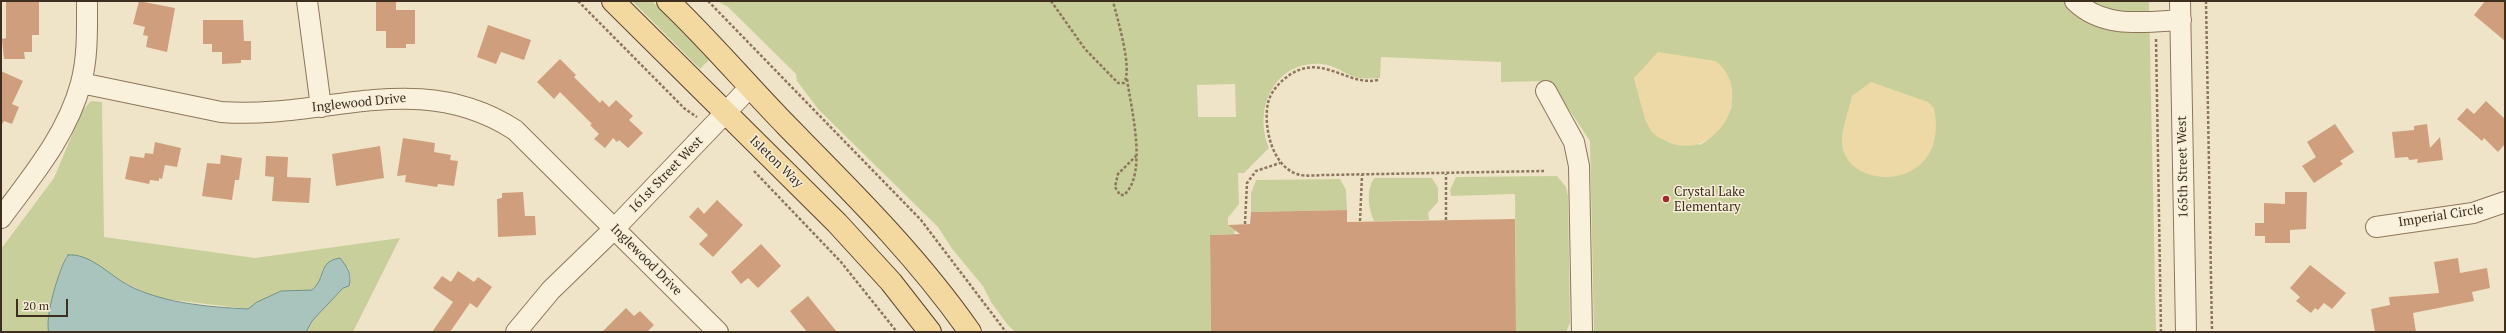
<!DOCTYPE html>
<style>
body{margin:0}
#map{position:relative;width:2506px;height:333px;overflow:hidden;background:#f0e4c8;font-family:"PT Serif",serif}
canvas{display:block}
.frame{position:absolute;inset:0;border:2px solid #3d2e20;pointer-events:none}
.scale{position:absolute;left:16px;top:299px;width:52px;height:18px;box-sizing:border-box;border:2px solid #3d2e20;border-top:0;padding-left:5px;font-size:12px;line-height:14px;white-space:nowrap;color:#3d2e20;-webkit-text-stroke:3px #f7eed8;paint-order:stroke}
</style>
<div id="map">
<canvas width="2506" height="333"></canvas>
<div class="frame"></div>
<div class="scale">20 m</div>
</div>
<script>
const c = document.querySelector('canvas').getContext('2d');
c.lineJoin = 'round';
function fillPath(path, color) { c.fillStyle = color; c.fill(path, 'evenodd'); }
function trace(path, color, width, dash) { c.strokeStyle = color; c.lineWidth = width; c.lineCap = dash ? 'butt' : 'round'; c.setLineDash(dash || []); c.stroke(path); }
function drawText(font, color, halo, rows, align = 'center') {
  c.font = font + ' "PT Serif",serif'; c.lineWidth = 3; c.setLineDash([]); c.textBaseline = 'middle'; c.strokeStyle = halo; c.fillStyle = color; for (const [text, x, y, turn = 0] of rows) {
    c.save(); c.translate(x, y); c.rotate((+turn || 0) * Math.PI / 180); c.textAlign = isNaN(turn) ? turn : align; if (halo) c.strokeText(text, 0, 0); c.fillText(text, 0, 0); c.restore();
  }
}
const green = new Path2D(`
 M632,1H652L709,60L700,69Z
 M717,1H2149L2156,332H1594L1590,141L1550,81L1501,82V62L1381,57L1380,78C1373,78 1366,79 1359,78C1345,75 1336,65 1321,64C1274,61 1253,109 1269,148L1244,173H1238L1239,204L1228,218V225L1235,230L1234,234L1210,235L1211,332H1015L1007,324L991,302L983,286L953,250L938,227L819,110L797,81L796,74L728,7ZM1634,78L1732,105C1727,123 1716,135 1700,145L1652,132L1646,121ZM1235,84L1236,117H1198L1197,85Z
 M91,101L102,102L104,237L255,258L400,238L353,332H306L312,321L343,288L349,286L351,277L348,267L323,268L319,283L312,291H281L257,302L248,309L157,298L123,282L81,256L67,255C59,267 44,320 49,332H1V249L54,178L82,111Z
 M1557,176L1566,187L1568,196L1570,323L1566,332H1516L1515,194L1451,196L1450,190L1456,177Z
 M1374,178H1432L1438,188V202L1428,213L1429,220L1374,221C1368,207 1366,191 1374,178Z
 M1340,179L1346,190L1347,210L1251,212V193L1256,180Z`);
const sand = new Path2D(`
 M1658,52L1716,61C1756,93 1716,163 1668,142C1662,139 1654,136 1651,130C1642,115 1639,94 1634,78Z
 M1871,82L1928,102L1934,108C1952,194 1842,193 1842,141C1842,127 1849,110 1852,96Z`);
const water = new Path2D(`
 M68,255C87,253 106,271 121,281C156,303 208,307 248,309L257,302L281,291L312,290C327,277 317,262 340,258C348,268 352,274 349,286L343,288L312,321L306,332H49C44,320 59,267 68,255Z`);
const building = new Path2D(`
 M6,1H39V35H32V52H24L25,59H4L2,39L6,38Z
 M139,1L175,8L167,52L146,47L148,36L143,35L145,27L133,24Z
 M376,1H396V10H415V44H406V48H386V31H376Z
 M2485,1H2505V41L2474,15Z
 M203,20H243L244,41H251V60H241V63L222,64V52H212V44H203Z
 M488,25L531,40L524,60L501,52L496,64L477,57Z
 M560,59L576,75L574,77L600,103L602,100L609,107L616,100L633,116L629,120L643,133L628,148L619,140L617,142L613,138L605,148L594,139L599,134L590,125L592,124L560,92L554,99L537,82Z
 M1,71L23,81L12,104L19,107L12,124L4,121L1,126Z
 M2486,101L2505,119V144L2498,152L2484,138L2482,141L2457,119L2467,108L2474,114Z
 M2335,124L2354,152L2340,161L2343,164L2314,183L2302,166L2316,157L2307,142Z
 M2427,124L2430,148L2440,137L2443,160L2417,163L2418,159L2409,160L2408,157L2395,158L2392,132L2414,130V126Z
 M403,138L435,143L434,152L451,155L450,160L458,161L454,186L438,184L437,187L405,182L406,175L397,176Z
 M155,142L181,148L177,167L165,165L162,179L159,178V181L150,180L149,184L125,179L130,156L144,158L145,153L153,154Z
 M380,146L384,178L336,186L332,154Z
 M221,155L242,158L239,180H235L232,200L202,196L207,163L220,164Z
 M266,156L288,157L287,177L311,178L309,203L272,201L274,177L265,176Z
 M523,192L525,216H535L536,235L498,237L497,199L502,198V193Z
 M2285,192H2307L2306,229L2290,230V243H2265V236H2255V223H2264V203L2285,204Z
 M717,200L743,225L713,257L699,244L708,235L689,217L698,207L704,214Z
 M1347,210V222L1515,219L1516,332H1211L1210,235L1240,234L1228,225L1250,224L1251,212Z
 M761,244L781,266L758,288L748,278L741,284L731,272Z
 M2458,258L2460,273L2487,268L2490,288L2472,292L2474,301L2413,313L2416,332H2375L2371,309L2390,305L2389,297L2439,293L2434,262Z
 M2310,265L2346,293L2332,309L2324,303L2318,310L2315,308L2311,313L2296,301L2300,297L2290,288Z
 M458,271L474,282L478,277L492,287L477,308L470,303L450,332H432L453,302L433,288L442,276L451,282Z
 M808,296L837,332H807L790,311Z
 M626,308L634,316L640,311L654,325L647,332H602Z`);
const path = new Path2D(`
 M578,1L685,109L697,117
 M708,1L921,220L1006,332
 M1051,1L1085,49L1118,83H1124C1133,69 1117,18 1113,1
 M2206,1L2212,332
 M2156,39L2161,332
 M1127,79C1131,108 1148,174 1124,195H1120L1115,187L1118,174L1136,156
 M1378,80C1350,86 1328,59 1299,70C1286,75 1271,89 1268,103C1263,126 1272,166 1297,174C1305,177 1317,175 1325,175L1544,171
 M754,171L841,262L897,332
 M1446,220V174
 M1360,221L1362,175
 M1245,224L1247,183L1256,171L1280,163`);
const minor = new Path2D(`
 M307,1L321,107
 M2075,1C2103,29 2145,22 2181,20
 M2180,1L2186,332
 M81,83L221,112C326,120 417,67 515,130L718,332
 M1546,91L1574,142L1579,166L1582,332
 M1,218C32,176 67,135 81,83C88,57 87,28 87,1
 M2376,227L2473,213L2505,202
 M516,332L551,290L615,228L750,87`);
const major = new Path2D(`
 M613,1L837,223L891,282L930,332
 M668,1C710,41 747,85 787,126C852,192 917,256 970,332`);
const markers = [
 [1666,199,4,"#9e2a2b"]
];
const streetNames = [
 ["Inglewood Drive",359,103,-6],
 ["Isleton Way",776,162,44],
 ["165th Street West",2183,167,-91],
 ["161st Street West",666,175,-46],
 ["Imperial Circle",2441,216,-9],
 ["Inglewood Drive",646,260,45]
];
const poiNames = [
 ["Crystal Lake",1674,192],
 ["Elementary",1674,207]
];
fillPath(green, '#c9cf9b');
fillPath(sand, '#ecd9a5');
fillPath(water, '#a9c4bc');
trace(water, '#6f938a', 1);
fillPath(building, '#cf9f7d');
trace(minor, '#8d765c', 22);
trace(major, '#5b4430', 24);
trace(path, '#8d765c', 2.5, [3, 2]);
trace(minor, '#faf1dc', 20);
trace(major, '#f3d9a0', 22);
for (const [x, y, r, color] of markers) { const dot = new Path2D(); dot.arc(x, y, r, 0, 2 * Math.PI); c.fillStyle = color; c.fill(dot); trace(dot, '#f7eed8', 1.5); }
drawText('13px', '#3d2e20', '#f7eed8', streetNames);
drawText('13px', '#3d2e20', '#f7eed8', poiNames, 'left');
</script>
